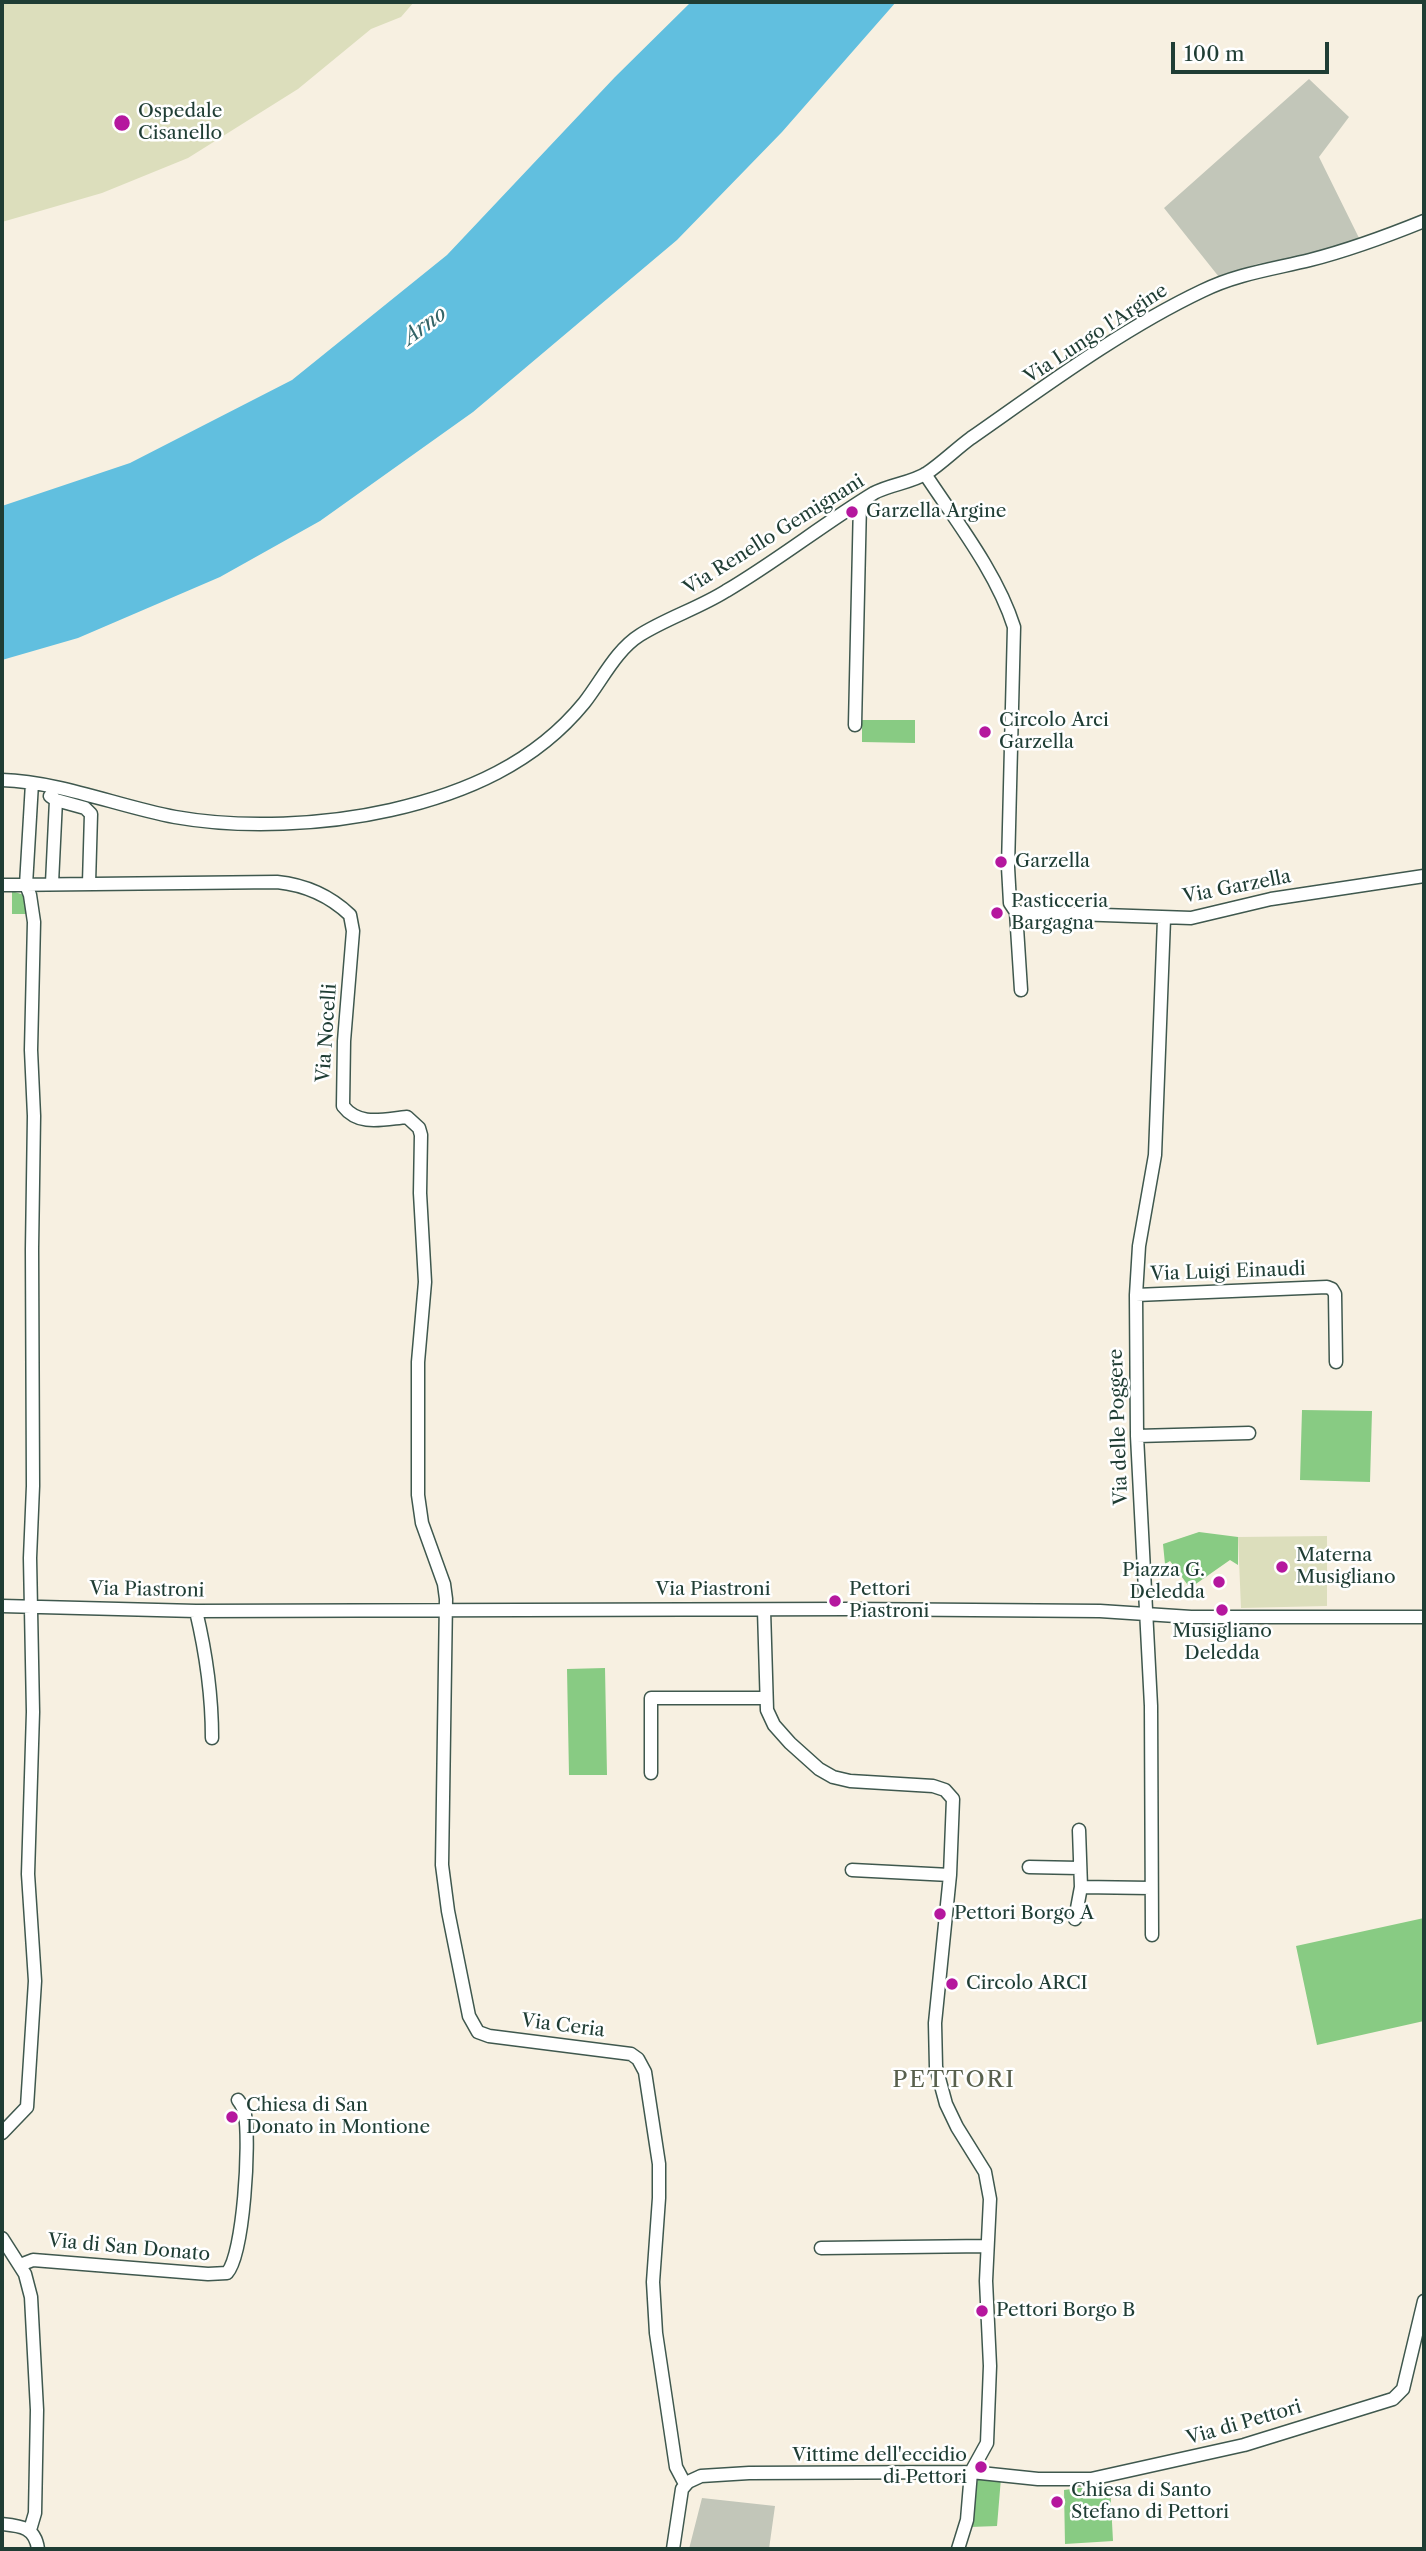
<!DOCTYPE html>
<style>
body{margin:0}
#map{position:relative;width:1426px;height:2551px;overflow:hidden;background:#f7f0e1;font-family:"Libre Caslon Text",serif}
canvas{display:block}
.frame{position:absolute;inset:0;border:4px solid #1f3d34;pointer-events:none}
.scale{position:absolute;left:1171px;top:42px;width:158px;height:32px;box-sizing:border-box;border:4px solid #1f3d34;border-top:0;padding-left:9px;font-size:21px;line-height:24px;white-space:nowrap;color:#1f3d34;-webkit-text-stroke:5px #fff;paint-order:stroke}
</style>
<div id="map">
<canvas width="1426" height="2551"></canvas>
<div class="frame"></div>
<div class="scale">100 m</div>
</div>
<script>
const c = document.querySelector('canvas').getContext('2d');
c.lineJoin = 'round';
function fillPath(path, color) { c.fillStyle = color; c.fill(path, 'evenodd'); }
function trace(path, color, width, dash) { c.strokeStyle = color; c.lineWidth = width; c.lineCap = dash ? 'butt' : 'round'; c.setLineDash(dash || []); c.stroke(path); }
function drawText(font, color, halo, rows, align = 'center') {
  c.font = font + ' "Libre Caslon Text",serif'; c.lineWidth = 5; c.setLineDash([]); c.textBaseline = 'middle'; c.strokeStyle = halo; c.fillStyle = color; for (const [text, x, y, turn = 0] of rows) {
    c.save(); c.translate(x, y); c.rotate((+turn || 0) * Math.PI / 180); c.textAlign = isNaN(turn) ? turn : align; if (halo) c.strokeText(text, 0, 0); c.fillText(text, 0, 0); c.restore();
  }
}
const built = new Path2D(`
 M2,2H414L401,17L371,29L298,89L188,158L102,193L2,222Z
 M1327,1536V1606L1241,1608L1238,1537Z`);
const industrial = new Path2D(`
 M1309,79L1349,117L1319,157L1360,240L1310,254L1257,264L1219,277L1164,208Z
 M702,2498L775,2506L769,2549H689Z`);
const green = new Path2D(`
 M862,720H915V743L862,742Z
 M12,891L24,895L28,914H12Z
 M1302,1410L1372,1411L1370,1482L1300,1480Z
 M1199,1532L1238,1537V1565L1230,1560L1190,1588L1170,1561L1165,1564L1163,1544Z
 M605,1668L607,1775H569L567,1669Z
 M1424,1918V2021L1317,2045L1296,1946Z
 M978,2477L1001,2478L997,2526L970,2527Z
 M1110,2484L1113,2541L1065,2544L1064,2490Z`);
const water = new Path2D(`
 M691,2H896L782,132L677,240L473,412L320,521L220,577L78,638L2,660V506L130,463L292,380L447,255L615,77Z`);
const minor = new Path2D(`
 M925,474C956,521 997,573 1014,627L1008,867L1010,903L1016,912L1191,918L1271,899L1424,876
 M855,725L860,502
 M2,780C61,782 117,806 175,817C242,829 325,825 391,810C466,793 535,763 584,703C602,680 616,650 640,635C667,618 699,608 726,591C777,561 823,524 874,493C891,484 911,483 927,473C942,463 956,449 971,438C1044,387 1122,329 1202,291C1236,274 1273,269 1310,260C1349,250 1387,236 1424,221
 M50,796L56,800L52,883
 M56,800L85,808L91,814L89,883
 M2,885L277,882C306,885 329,895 350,915L353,931L344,1041L343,1106C359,1127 384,1119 407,1117L419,1128L421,1135L420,1193L425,1282L418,1362V1495L422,1523L444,1584L446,1599L442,1865L448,1911L469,2016L478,2032L489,2036L631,2054L638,2059L645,2072L659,2164V2198L653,2282L656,2333L676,2467L685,2484
 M1016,912L1021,990
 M1136,1295L1327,1287L1332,1289L1335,1294L1336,1362
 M1137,1436L1249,1433
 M2,1606L196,1611L846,1609L1100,1611L1191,1617H1424
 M764,1610L767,1710L774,1725L790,1743L819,1769L833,1777L850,1781L933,1786L945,1790L953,1799L950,1875L935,2023L936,2067L946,2104L957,2127L985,2172L990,2199L986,2281L990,2366L987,2443L971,2472L967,2520L958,2549
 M196,1611C206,1653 212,1694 212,1738
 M651,1773V1698H765
 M1029,1867L1079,1868
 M852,1870L950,1875
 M1081,1887L1151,1888
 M1075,1919L1081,1887L1079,1830
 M1152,1935L1151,1706L1137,1436L1136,1295L1139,1246L1155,1155L1164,919
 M2,2133L27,2107L35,1981L28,1874L33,1712L30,1558L33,1486L32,1249L34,1116L31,1050L34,922L30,895L26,885L32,783
 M2,2238L25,2274L31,2297L37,2410L35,2513L30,2530
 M821,2248L987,2246
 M20,2265L33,2260L208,2274L227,2273C244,2254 250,2141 245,2115C244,2109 241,2104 238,2100
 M2,2524C21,2526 35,2527 38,2549
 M673,2549L682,2489L688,2482L701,2476L749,2473L971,2472L1038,2479H1091L1244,2445L1393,2399L1403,2389L1424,2301`);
const markers = [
 [122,123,9,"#b5179e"],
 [852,512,7,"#b5179e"],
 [985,732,7,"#b5179e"],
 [1001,862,7,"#b5179e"],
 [997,913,7,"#b5179e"],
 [1282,1567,7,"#b5179e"],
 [1219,1582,7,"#b5179e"],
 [835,1601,7,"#b5179e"],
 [1222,1610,7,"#b5179e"],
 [940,1914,7,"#b5179e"],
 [952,1984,7,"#b5179e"],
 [232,2117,7,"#b5179e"],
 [982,2311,7,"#b5179e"],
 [981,2467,7,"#b5179e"],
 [1057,2502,7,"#b5179e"]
];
const poiNames = [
 ["Ospedale",138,112],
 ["Cisanello",138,134],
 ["Garzella Argine",866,512],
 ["Circolo Arci",999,721],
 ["Garzella",999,743],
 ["Garzella",1015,862],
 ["Pasticceria",1011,902],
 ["Bargagna",1011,924],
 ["Materna",1296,1556],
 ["Musigliano",1296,1578],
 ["Piazza G.",1205,1571,"right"],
 ["Deledda",1205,1593,"right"],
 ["Pettori",849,1590],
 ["Piastroni",849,1612],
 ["Musigliano",1222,1632,"center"],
 ["Deledda",1222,1654,"center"],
 ["Pettori Borgo A",954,1914],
 ["Circolo ARCI",966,1984],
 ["Chiesa di San",246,2106],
 ["Donato in Montione",246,2128],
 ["Pettori Borgo B",996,2311],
 ["Vittime dell'eccidio",967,2456,"right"],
 ["di Pettori",967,2478,"right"],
 ["Chiesa di Santo",1071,2491],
 ["Stefano di Pettori",1071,2513]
];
const streetNames = [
 ["Via Lungo l'Argine",1096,334,-33],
 ["Via Renello Gemignani",774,535,-32],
 ["Via Garzella",1237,887,-11],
 ["Via Nocelli",327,1033,-86],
 ["Via Luigi Einaudi",1228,1272,-2],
 ["Via delle Poggere",1119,1427,-92],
 ["Via Piastroni",147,1590,1],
 ["Via Piastroni",713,1590],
 ["Via Ceria",563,2026,7],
 ["Via di San Donato",129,2248,5],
 ["Via di Pettori",1244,2423,-16]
];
const waterNames = [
 ["Arno",425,326,-37]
];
const quarterNames = [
 ["PETTORI",954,2080]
];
fillPath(built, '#dcdebc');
fillPath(industrial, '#c2c6b9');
fillPath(green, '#88cb83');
fillPath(water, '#61bfdf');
trace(minor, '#3f584e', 15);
trace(minor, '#fff', 12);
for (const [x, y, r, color] of markers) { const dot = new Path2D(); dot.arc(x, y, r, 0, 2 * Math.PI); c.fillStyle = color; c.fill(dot); trace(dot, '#fff', 2.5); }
drawText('19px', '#1f3d34', '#fff', poiNames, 'left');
drawText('19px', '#1f3d34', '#fff', streetNames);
drawText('italic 21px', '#336467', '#fff', waterNames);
c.letterSpacing = '2px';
drawText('23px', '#58604d', '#fff', quarterNames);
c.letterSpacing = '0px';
</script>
